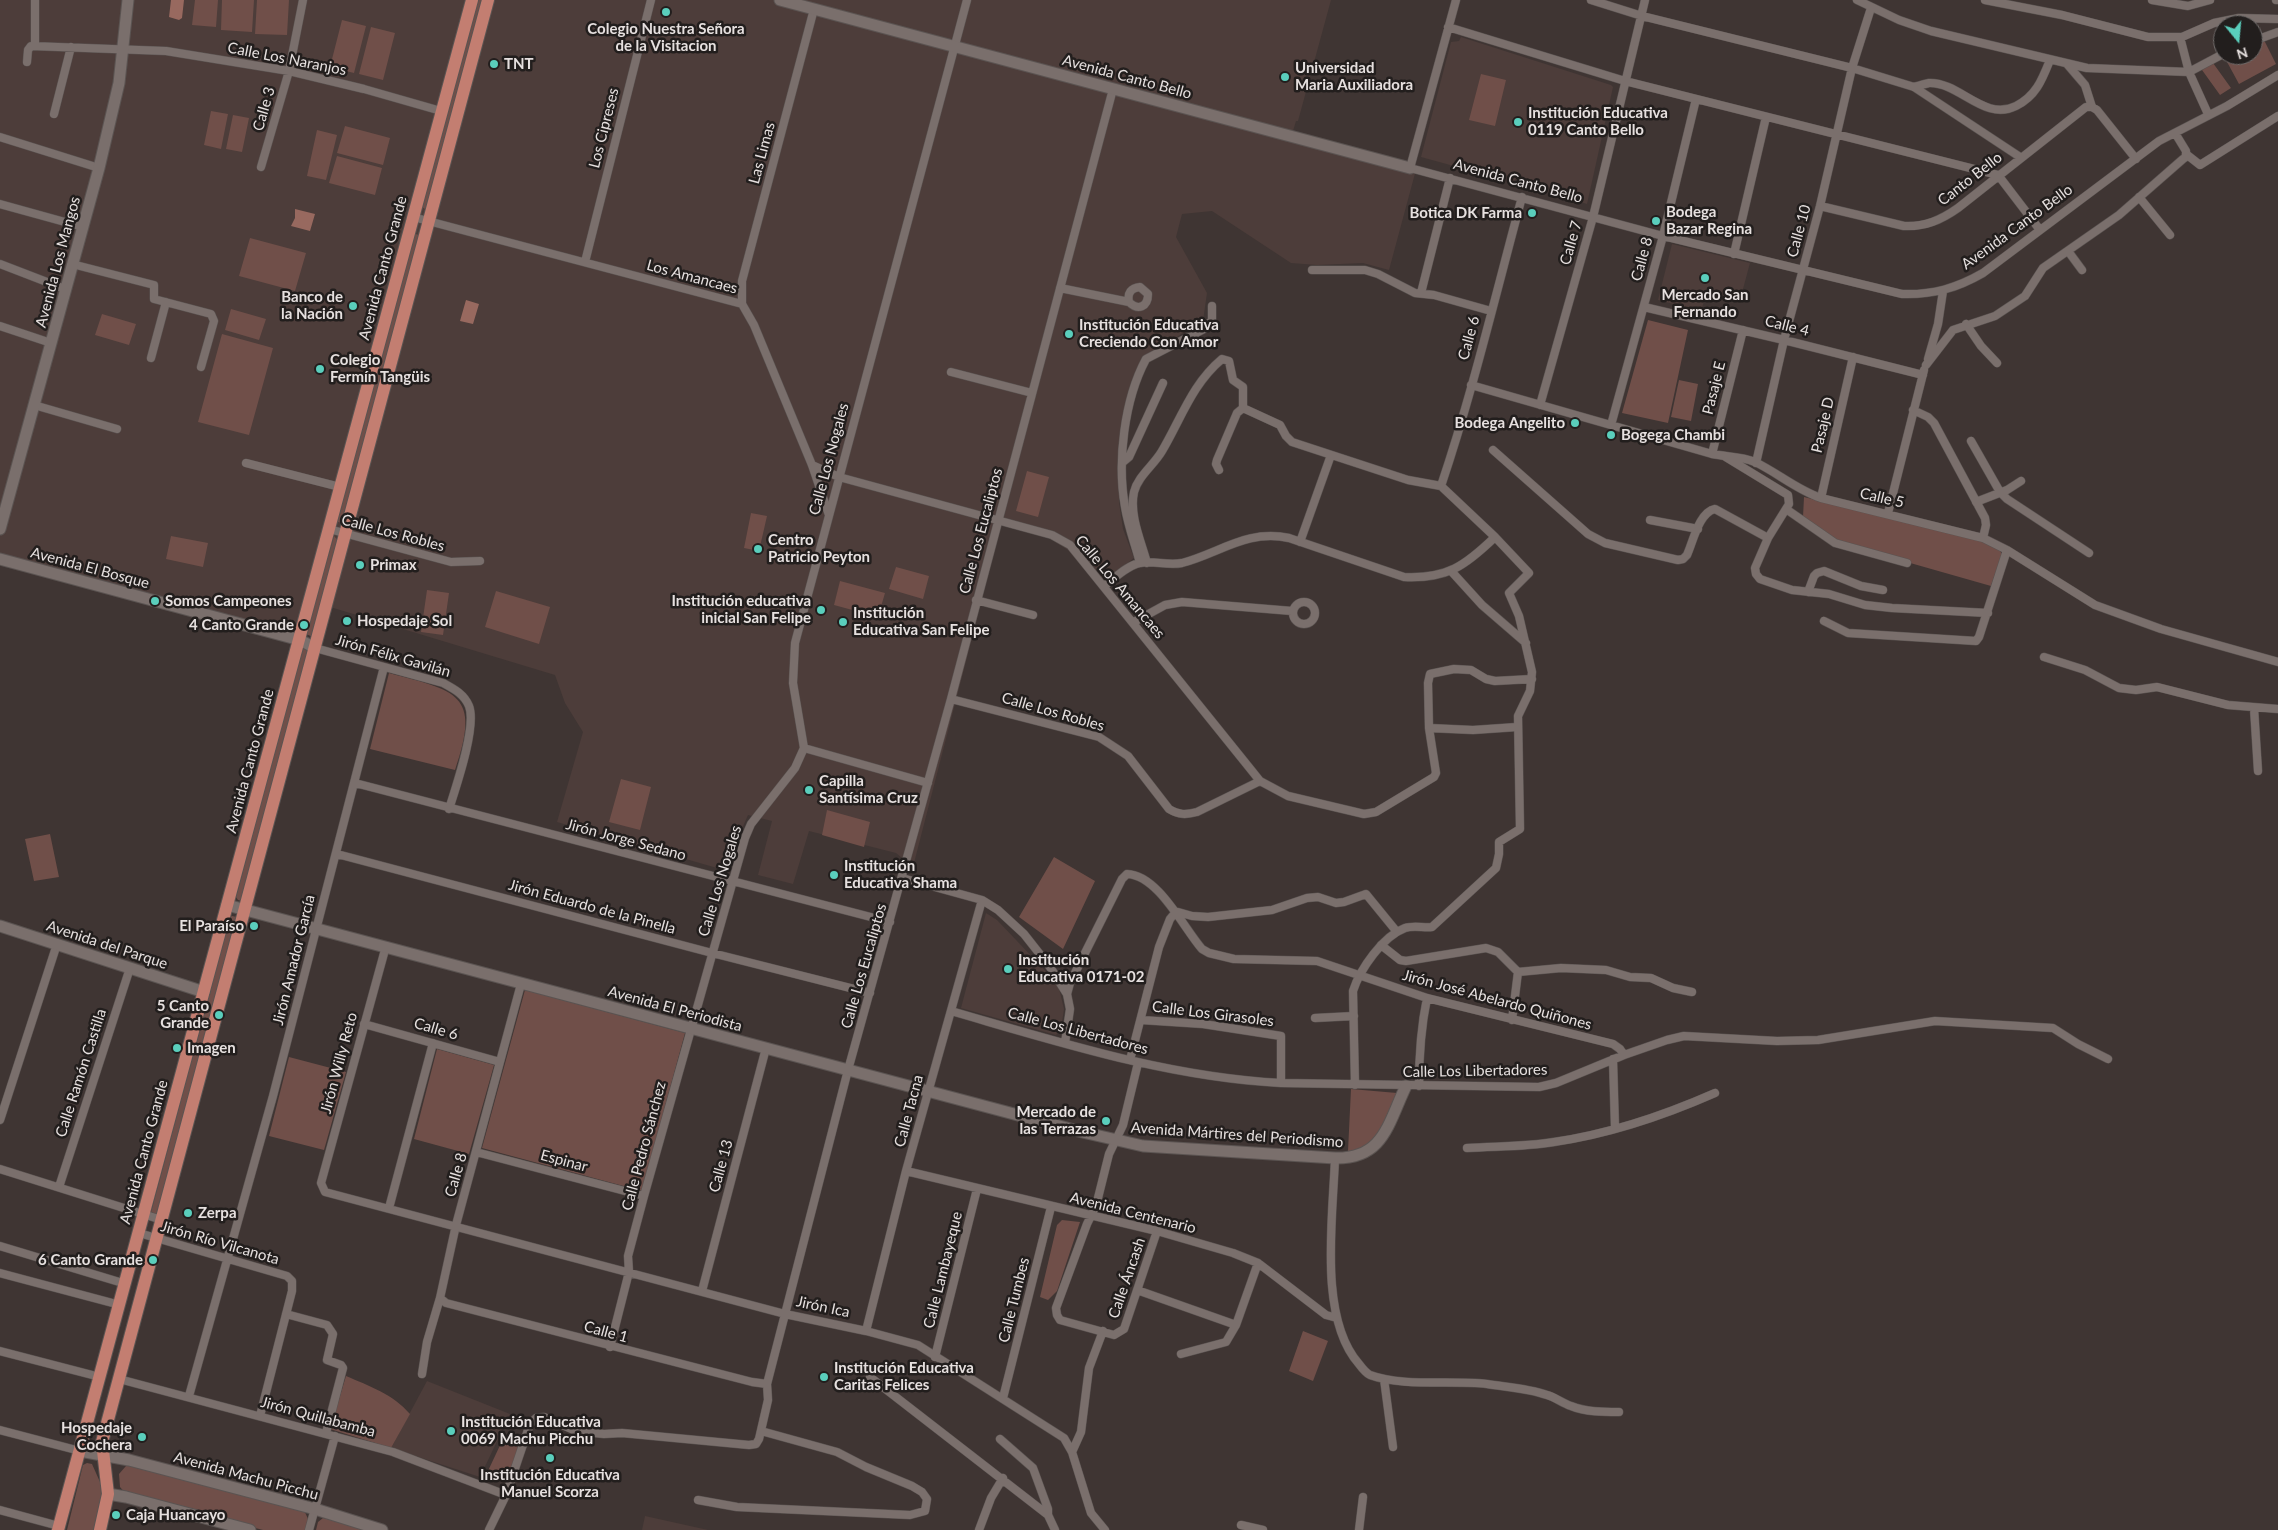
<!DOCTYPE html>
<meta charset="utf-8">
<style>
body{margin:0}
#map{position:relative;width:2278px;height:1530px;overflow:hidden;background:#3f3533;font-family:Lato,sans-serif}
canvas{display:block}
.north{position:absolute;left:2213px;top:15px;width:50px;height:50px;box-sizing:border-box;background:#221e1d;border:1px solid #706c6b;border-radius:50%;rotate:163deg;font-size:14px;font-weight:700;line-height:20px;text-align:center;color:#e6e0df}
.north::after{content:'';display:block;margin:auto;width:18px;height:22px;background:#5acebc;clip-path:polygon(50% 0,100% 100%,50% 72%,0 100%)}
</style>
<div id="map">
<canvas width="2278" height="1530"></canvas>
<div class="north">N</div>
</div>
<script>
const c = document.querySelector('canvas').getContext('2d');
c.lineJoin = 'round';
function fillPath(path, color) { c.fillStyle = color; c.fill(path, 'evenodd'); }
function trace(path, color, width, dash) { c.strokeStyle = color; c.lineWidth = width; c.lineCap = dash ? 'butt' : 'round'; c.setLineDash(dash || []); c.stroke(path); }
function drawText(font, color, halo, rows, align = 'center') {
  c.font = font + ' Lato,sans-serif'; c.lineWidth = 5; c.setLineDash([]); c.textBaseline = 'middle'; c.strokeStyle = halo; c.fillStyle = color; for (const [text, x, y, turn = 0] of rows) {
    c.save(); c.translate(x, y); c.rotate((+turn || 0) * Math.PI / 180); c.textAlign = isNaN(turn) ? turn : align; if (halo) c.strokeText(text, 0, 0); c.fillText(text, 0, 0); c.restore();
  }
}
const built = new Path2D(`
 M0,0H1331L1298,121H1296L1293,131L1417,166L1389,270L1363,263L1317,265L1291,263L1212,211L1182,214L1176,237L1207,293L1203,321L1142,358L1123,413L1119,448V502L1123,529L1134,558L1098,586L1068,550L1049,538L1001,525L913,867L896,853L809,831L793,884L758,875L772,821L748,815L724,870L557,822L583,732L565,703L555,675L317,603L295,635L0,555Z
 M1461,37L1611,85L1613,87L1587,204L1524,184L1523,180L1517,178L1512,182L1421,157L1451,42L1459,41Z
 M1672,244L1750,263L1740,300L1707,292L1701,311L1658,300Z
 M986,913L997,920L1058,984L1064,1009L1061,1029L1056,1035L961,1008Z
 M427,1381L510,1414L480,1477L391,1448Z
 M645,1516L708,1530H642Z`);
const green = new Path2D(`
 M195,0H218L216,27L192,25Z
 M222,0H254L252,32L221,30Z
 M257,0H289L287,35L255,34Z
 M476,0H486L429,208L425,209L422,207Z
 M342,20L366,26L354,73L330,67Z
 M371,27L395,33L383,80L359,74Z
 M2264,40L2276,64L2239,84L2226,60L2236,55H2253V46Z
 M2213,63L2231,88L2220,95L2202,70Z
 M1481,74L1506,80L1495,126L1469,120Z
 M211,111L228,114L221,149L204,145Z
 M233,115L249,118L242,152L226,149Z
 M345,126L390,138L383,165L337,153Z
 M317,130L337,135L326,180L307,176Z
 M337,156L382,168L375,195L329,183Z
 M415,234L420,235L343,523L338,522L337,520Z
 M250,238L306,253L295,291L239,276Z
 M231,309L266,319L259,340L225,330Z
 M102,314L136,324L129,345L95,335Z
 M1648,320L1688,330L1668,423L1622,413Z
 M222,334L273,348L249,435L198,422Z
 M1679,380L1698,384L1691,421L1671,417Z
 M1027,471L1049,477L1038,517L1016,511Z
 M1804,497L1984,542L1998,548L2002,554L1991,586L1840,543L1803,517Z
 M751,513L767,516L759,551L744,548Z
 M171,536L208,543L203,567L166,559Z
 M334,536L339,542L313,637L306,634Z
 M896,567L929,576L923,599L889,589Z
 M840,581L885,593L878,617L834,605Z
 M427,590L449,593L443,635L421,632Z
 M496,591L550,607L539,644L485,627Z
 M303,646L311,651L243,901L238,900L236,897Z
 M389,673C456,691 482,693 455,770L370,749Z
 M621,779L651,787L640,830L609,822Z
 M827,810L870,822L864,847L822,835Z
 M50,834L59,877L34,881L25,839Z
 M1054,857L1095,881L1063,949L1019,917Z
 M232,916L237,917L158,1215L151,1212L230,917Z
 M525,990L685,1033L642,1191L482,1148Z
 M437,1049L494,1065L469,1154L414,1139Z
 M289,1057L346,1072L324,1150L269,1136Z
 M1351,1089L1397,1093C1390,1109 1379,1145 1360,1150C1357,1151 1352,1151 1348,1151Z
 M1062,1220L1080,1222L1057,1291L1048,1300L1040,1297L1057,1225Z
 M1303,1331L1328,1341L1313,1381L1289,1371Z
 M346,1376C369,1386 393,1394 410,1414L391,1448L330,1429Z
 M503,1439L522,1446L505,1481L487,1473Z
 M87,1463L92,1464L104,1491L97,1530H67L83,1465Z
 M132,1465L304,1510L308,1519L306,1530H263L126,1494L120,1487L119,1474L126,1466Z
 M323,1518L371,1530H316L318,1522Z`);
const water = new Path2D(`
 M171,0H184L182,18L179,20L169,17Z
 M295,209L315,214L310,231L291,226L295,218Z
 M466,300L479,304L473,324L460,321Z`);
const street = new Path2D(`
 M1456,0L1410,168L1663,236L1902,294C1933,295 1957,288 1983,273L2159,141L2227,106L2278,75
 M1591,0L1642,16L1852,68L1914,87L2020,157
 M1857,0L1899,20L1931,31L2087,68L2189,72L2223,54
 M1985,0L2062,15L2148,37H2182L2214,23L2239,18L2278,19
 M2152,0L2188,6L2210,0
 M2276,0H2278
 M1448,27L1625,81L1998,175L2040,230
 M2180,37L2189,72L2208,114
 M2253,41L2278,32
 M35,46V0
 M27,62L28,50L31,46L166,51L289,71L364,89L441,111
 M2067,64L2085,85L2092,107L2097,110L2136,159
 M1914,87C1918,86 1924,84 1929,83C1960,82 1984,122 2016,106C2036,96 2042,80 2050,60
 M54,114L71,47
 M0,137L99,168
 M2186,154L2200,165L2278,116
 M261,167L289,71L303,0
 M2139,197L2170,235
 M0,204L83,227
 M1820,206L1904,226C1925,227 1941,220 1958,208L2086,107H2092
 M413,217L742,304L754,325L812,465L829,515
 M2068,251L2082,270
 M1734,254L1766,117
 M585,262L651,0
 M0,264L65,289
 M72,264L154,285V299L211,314L214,321L201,367
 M1312,270H1365L1378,274L1415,293L1434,295L1491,311
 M1060,288L1129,302C1138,311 1148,307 1148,294L1140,287C1131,288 1127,293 1129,302
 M1421,293L1450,178
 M742,304V281L814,9
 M1644,307L1784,340L1923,375
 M1966,324L1981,346L1997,363
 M0,326L51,343
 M151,358L166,302
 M1928,359L1938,324L1943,291
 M1926,365L1953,330L1995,316L2025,296L2043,268L2119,215L2183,159L2186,157V151L2175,133
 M951,372L1032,393
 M1471,385L1712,454C1727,457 1741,456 1755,462C1778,473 1797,490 1821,498L1983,538L2007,550L2095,605L2161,629L2278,662
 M34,405L117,429
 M1540,405L1593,217L1645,0
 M1913,410L1928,417L1934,423L1985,518L1986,525L1983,538
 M1611,425L1663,236L1696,99
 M1971,441L2000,492L2007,499L2089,553
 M1493,450L1588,534L1605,543L1678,560L1683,559L1687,555C1693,542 1699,512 1715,509L1768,538
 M1712,454L1743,330
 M1724,456L1788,495L1789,504L1768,538L1755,568L1756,574L1760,579L1792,590L1829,594L1865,605L1892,608L1988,613
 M1123,462L1129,457L1163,383
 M246,463L340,487
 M1756,463L1784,340L1820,206L1852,68L1871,8
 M812,465L839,477L1052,535L1070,545L1252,771L1260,781L1288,796L1364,814L1376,812L1434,777L1436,773L1429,728L1428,683L1430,674L1454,669L1471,670L1486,679L1495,681L1532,679
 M1219,470L1216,464L1217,460L1237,413L1243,408L1280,425L1286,436L1292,442L1408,480L1441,486L1495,537L1529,573L1509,593L1519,616L1532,672L1530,691L1518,716L1520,829L1499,842V854L1496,868L1432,927C1424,928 1413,925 1405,928C1383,936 1360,969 1353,991L1355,1085
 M1441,486C1473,391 1496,293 1522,197
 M1821,498L1853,357
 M1976,502L2007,490L2021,481
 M1786,509L1835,543L1907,563
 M1888,513L1924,370
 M1650,520L1698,529
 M329,529L451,562L480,561
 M1300,542L1331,455
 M1140,563C1135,544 1128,526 1125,507C1117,462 1124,400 1146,359L1204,329L1212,320V306
 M1147,563C1141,541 1129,515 1134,492C1138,476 1154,465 1162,451C1181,419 1192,384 1222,359L1229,361L1233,380L1243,387V408
 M1452,572L1482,605L1526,643
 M1104,586C1114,579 1127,565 1140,563C1153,560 1167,566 1182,563C1220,553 1247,529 1289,538L1404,577C1447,579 1465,566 1495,537
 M1808,592L1814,576L1817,573L1824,571L1861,586L1883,590
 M976,600L1033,615
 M1293 613a11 11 0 1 1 22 0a11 11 0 1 1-22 0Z
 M1824,621L1848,633L1976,641L1979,637L2007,550
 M1134,622L1165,605L1182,602L1292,611
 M315,648L443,683C454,689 464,694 469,706C477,726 456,787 449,809
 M2044,657L2085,670L2119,688L2136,690L2157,687L2228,705L2278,709
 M951,699L1099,737L1128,756L1169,809C1179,815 1186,815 1197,812L1260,781
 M2254,708L2258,771
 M1429,728L1473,730L1517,727
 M804,748L928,783
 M355,783L890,922
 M337,854L712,953L870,993
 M902,878L982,900L998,910L1024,934L1050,967L1067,994
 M1175,913L1178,912L1192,916L1208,917L1272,910L1307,898L1318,897L1336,903L1344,902L1366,894L1397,932
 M1381,945L1400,960L1406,961L1486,948L1498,952L1518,972L1512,1020
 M386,946L321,1183L325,1192L785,1314L866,1331L918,1345L1064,1438L1072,1452L1091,1513L1105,1530
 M1518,972L1561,968L1606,970L1630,977L1651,978L1673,988L1692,992
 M951,1011C1059,1042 1167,1077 1281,1083L1539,1087L1556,1083L1624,1055L1667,1040L1684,1036L1777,1041L1818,1040L1935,1021L2053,1028L2078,1044L2108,1059
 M1315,1018L1354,1016
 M1141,1020L1203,1024L1281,1036V1083
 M364,1024L500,1062
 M1065,1043L1070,1009L1067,994L1070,983L1122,879L1127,874C1158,875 1183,927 1202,949L1209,953L1234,959L1317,961L1427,998L1613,1044L1620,1049L1624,1055
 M1613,1059L1615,1128
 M1130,1060L1159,947L1170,919L1175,913
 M1138,1063L1123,1125L1109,1154L1096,1206L1087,1224L1056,1308L1057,1315L1060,1320L1114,1335L1124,1329L1157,1231
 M1419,1086C1419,1056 1421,1027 1427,998
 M0,1120L57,944
 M1467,1148C1496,1146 1525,1147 1554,1142C1609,1134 1665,1115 1715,1093
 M476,1152L644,1196
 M1335,1158C1333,1217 1318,1318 1359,1364C1362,1368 1366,1373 1370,1375C1402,1387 1452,1380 1487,1384C1506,1387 1528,1388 1547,1395C1555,1397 1562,1403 1571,1406C1586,1412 1603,1412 1619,1412
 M0,1169L162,1220
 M906,1171L1157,1231L1233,1253L1258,1263L1326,1315L1337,1318
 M59,1187L130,968
 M389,1208L433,1043
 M139,1233L287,1276L292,1281V1291L260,1416
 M0,1246L126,1284
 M0,1273L120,1305
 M1137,1290L1236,1325
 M702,1291L766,1048
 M440,1298L446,1303L752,1382L767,1384
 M286,1314L327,1325L333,1334L327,1360L341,1365L343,1368L326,1433
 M866,1331L906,1171L982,900
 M610,1347L629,1272L628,1256L644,1196L745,838L751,824L795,768L804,748L793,683L795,643L967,0
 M0,1351L100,1377
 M1181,1354L1226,1342L1236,1325L1258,1263
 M935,1357L977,1189
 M422,1374L427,1342L440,1298L456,1225L521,984
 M870,1377L1048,1515
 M119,1379L393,1452L506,1495
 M1384,1379L1393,1447
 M189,1396L273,1096L384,667
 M1003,1398L1051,1207
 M0,1430L80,1451
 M1000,1439L1033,1468L1048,1509V1515L1055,1530
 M1072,1452L1081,1432L1089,1368L1103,1331
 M698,1500L737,1507L910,1515L925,1511L927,1499L922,1492L912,1486L866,1467L837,1452L761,1431
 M0,1510L59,1526
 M1241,1525L1263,1530
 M309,1530L335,1436
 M489,1530L506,1495L530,1424L536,1418L544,1417L576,1431L604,1434L622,1433L749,1445L756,1444L759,1439L768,1400L767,1384L848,1070L951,699L1113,89
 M979,1530L991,1498L1003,1478
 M1359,1530L1363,1497`);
const secondary = new Path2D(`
 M780,0L1410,168
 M0,529L99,168L119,83L128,0
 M0,559L300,640L315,648
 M227,905L1078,1131L1143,1146L1335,1158C1384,1159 1388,1123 1406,1086
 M0,926L204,992
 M80,1451L129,1460L315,1509L382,1530
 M108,1494L126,1497L250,1530`);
const primary = new Path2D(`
 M58,1530L472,0
 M100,1530L108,1494L102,1442L488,0`);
const markers = [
 [666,12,5,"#5acebc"],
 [494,64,5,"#5acebc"],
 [1285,77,5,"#5acebc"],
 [1518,122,5,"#5acebc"],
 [1532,213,5,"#5acebc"],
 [1656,221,5,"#5acebc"],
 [1705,278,5,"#5acebc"],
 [353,306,5,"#5acebc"],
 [1069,334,5,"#5acebc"],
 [320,369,5,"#5acebc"],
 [1575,423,5,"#5acebc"],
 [1611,435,5,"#5acebc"],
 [758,549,5,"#5acebc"],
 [360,565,5,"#5acebc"],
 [155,601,5,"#5acebc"],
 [821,610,5,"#5acebc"],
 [347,621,5,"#5acebc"],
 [843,622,5,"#5acebc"],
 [304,625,5,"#5acebc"],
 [809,790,5,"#5acebc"],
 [834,875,5,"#5acebc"],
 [254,926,5,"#5acebc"],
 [1008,969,5,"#5acebc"],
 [219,1015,5,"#5acebc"],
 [177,1048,5,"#5acebc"],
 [1106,1121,5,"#5acebc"],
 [188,1213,5,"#5acebc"],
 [153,1260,5,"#5acebc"],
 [824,1377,5,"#5acebc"],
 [451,1431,5,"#5acebc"],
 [142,1437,5,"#5acebc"],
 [550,1458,5,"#5acebc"],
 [116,1515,5,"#5acebc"]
];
const poiNames = [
 ["Colegio Nuestra Señora",666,29,"center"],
 ["de la Visitacion",666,46,"center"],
 ["TNT",504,64],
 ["Universidad",1295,68],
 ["Maria Auxiliadora",1295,85],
 ["Institución Educativa",1528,113],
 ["0119 Canto Bello",1528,130],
 ["Bodega",1666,212],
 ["Bazar Regina",1666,229],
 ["Botica DK Farma",1522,213,"right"],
 ["Mercado San",1705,295,"center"],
 ["Fernando",1705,312,"center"],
 ["Banco de",343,297,"right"],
 ["la Nación",343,314,"right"],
 ["Institución Educativa",1079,325],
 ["Creciendo Con Amor",1079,342],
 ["Colegio",330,360],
 ["Fermín Tangüis",330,377],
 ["Bodega Angelito",1565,423,"right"],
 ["Bogega Chambi",1621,435],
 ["Centro",768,540],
 ["Patricio Peyton",768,557],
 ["Primax",370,565],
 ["Somos Campeones",165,601],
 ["Institución educativa",811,601,"right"],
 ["inicial San Felipe",811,618,"right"],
 ["Institución",853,613],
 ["Educativa San Felipe",853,630],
 ["Hospedaje Sol",357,621],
 ["4 Canto Grande",294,625,"right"],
 ["Capilla",819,781],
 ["Santísima Cruz",819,798],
 ["Institución",844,866],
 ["Educativa Shama",844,883],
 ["El Paraíso",244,926,"right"],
 ["Institución",1018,960],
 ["Educativa 0171-02",1018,977],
 ["5 Canto",209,1006,"right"],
 ["Grande",209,1023,"right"],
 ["Imagen",187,1048],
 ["Mercado de",1096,1112,"right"],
 ["las Terrazas",1096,1129,"right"],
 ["Zerpa",198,1213],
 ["6 Canto Grande",143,1260,"right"],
 ["Institución Educativa",834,1368],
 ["Caritas Felices",834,1385],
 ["Institución Educativa",461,1422],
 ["0069 Machu Picchu",461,1439],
 ["Hospedaje",132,1428,"right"],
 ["Cochera",132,1445,"right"],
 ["Institución Educativa",550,1475,"center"],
 ["Manuel Scorza",550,1492,"center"],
 ["Caja Huancayo",126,1515]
];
const streetNames = [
 ["Calle Los Naranjos",287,59,11],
 ["Avenida Canto Bello",1127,77,15],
 ["Calle 3",264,109,-74],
 ["Los Cipreses",604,128,-76],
 ["Las Limas",762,153,-75],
 ["Canto Bello",1970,179,-38],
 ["Avenida Canto Bello",1518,181,15],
 ["Avenida Canto Bello",2017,227,-36],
 ["Calle 10",1799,231,-75],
 ["Calle 7",1571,243,-74],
 ["Calle 8",1642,259,-75],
 ["Avenida Los Mangos",58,262,-75],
 ["Avenida Canto Grande",383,268,-75],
 ["Los Amancaes",692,277,15],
 ["Calle 4",1787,326,14],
 ["Calle 6",1469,338,-75],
 ["Pasaje E",1714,388,-76],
 ["Pasaje D",1823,425,-77],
 ["Calle Los Nogales",829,459,-75],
 ["Calle 5",1882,498,13],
 ["Calle Los Eucaliptos",981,531,-75],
 ["Calle Los Robles",393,533,15],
 ["Avenida El Bosque",90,568,15],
 ["Calle Los Amancaes",1120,587,50],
 ["Jirón Félix Gavilán",393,656,16],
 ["Calle Los Robles",1053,712,16],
 ["Avenida Canto Grande",250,761,-75],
 ["Jirón Jorge Sedano",626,840,15],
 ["Calle Los Nogales",720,881,-73],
 ["Jirón Eduardo de la Pinella",592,907,15],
 ["Avenida del Parque",107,945,18],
 ["Jirón Amador García",294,960,-76],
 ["Calle Los Eucaliptos",864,966,-74],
 ["Jirón José Abelardo Quiñones",1497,1000,15],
 ["Avenida El Periodista",675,1009,15],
 ["Calle Los Girasoles",1213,1014,7],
 ["Calle 6",436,1029,16],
 ["Calle Los Libertadores",1078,1031,15],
 ["Jirón Willy Reto",339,1063,-75],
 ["Calle Los Libertadores",1475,1071,-1],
 ["Calle Ramón Castilla",81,1073,-72],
 ["Calle Tacna",909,1111,-75],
 ["Avenida Mártires del Periodismo",1237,1135,4],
 ["Calle Pedro Sánchez",644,1146,-75],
 ["Avenida Canto Grande",144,1152,-75],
 ["Espinar",564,1161,15],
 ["Calle 13",721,1166,-75],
 ["Calle 8",456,1175,-74],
 ["Avenida Centenario",1133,1213,14],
 ["Jirón Río Vilcanota",220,1243,16],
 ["Calle Lambayeque",943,1270,-76],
 ["Calle Áncash",1127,1278,-71],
 ["Calle Tumbes",1014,1300,-76],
 ["Jirón Ica",823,1307,12],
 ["Calle 1",606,1332,15],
 ["Jirón Quillabamba",318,1417,15],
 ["Avenida Machu Picchu",246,1476,15]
];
fillPath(built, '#4d3d3a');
fillPath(green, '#704f49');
fillPath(water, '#98695f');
trace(street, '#5b5452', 9);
trace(secondary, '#5b5452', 13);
trace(primary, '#5b5452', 14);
trace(street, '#7a6f6c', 8);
trace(secondary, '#7a6f6c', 11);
trace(primary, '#c37e71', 12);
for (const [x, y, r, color] of markers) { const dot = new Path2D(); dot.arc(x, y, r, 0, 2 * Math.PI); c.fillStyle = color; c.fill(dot); trace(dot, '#221e1d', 2); }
drawText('bold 15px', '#e6e0df', '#221e1d', poiNames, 'left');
drawText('15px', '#e6e0df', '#221e1d', streetNames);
</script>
